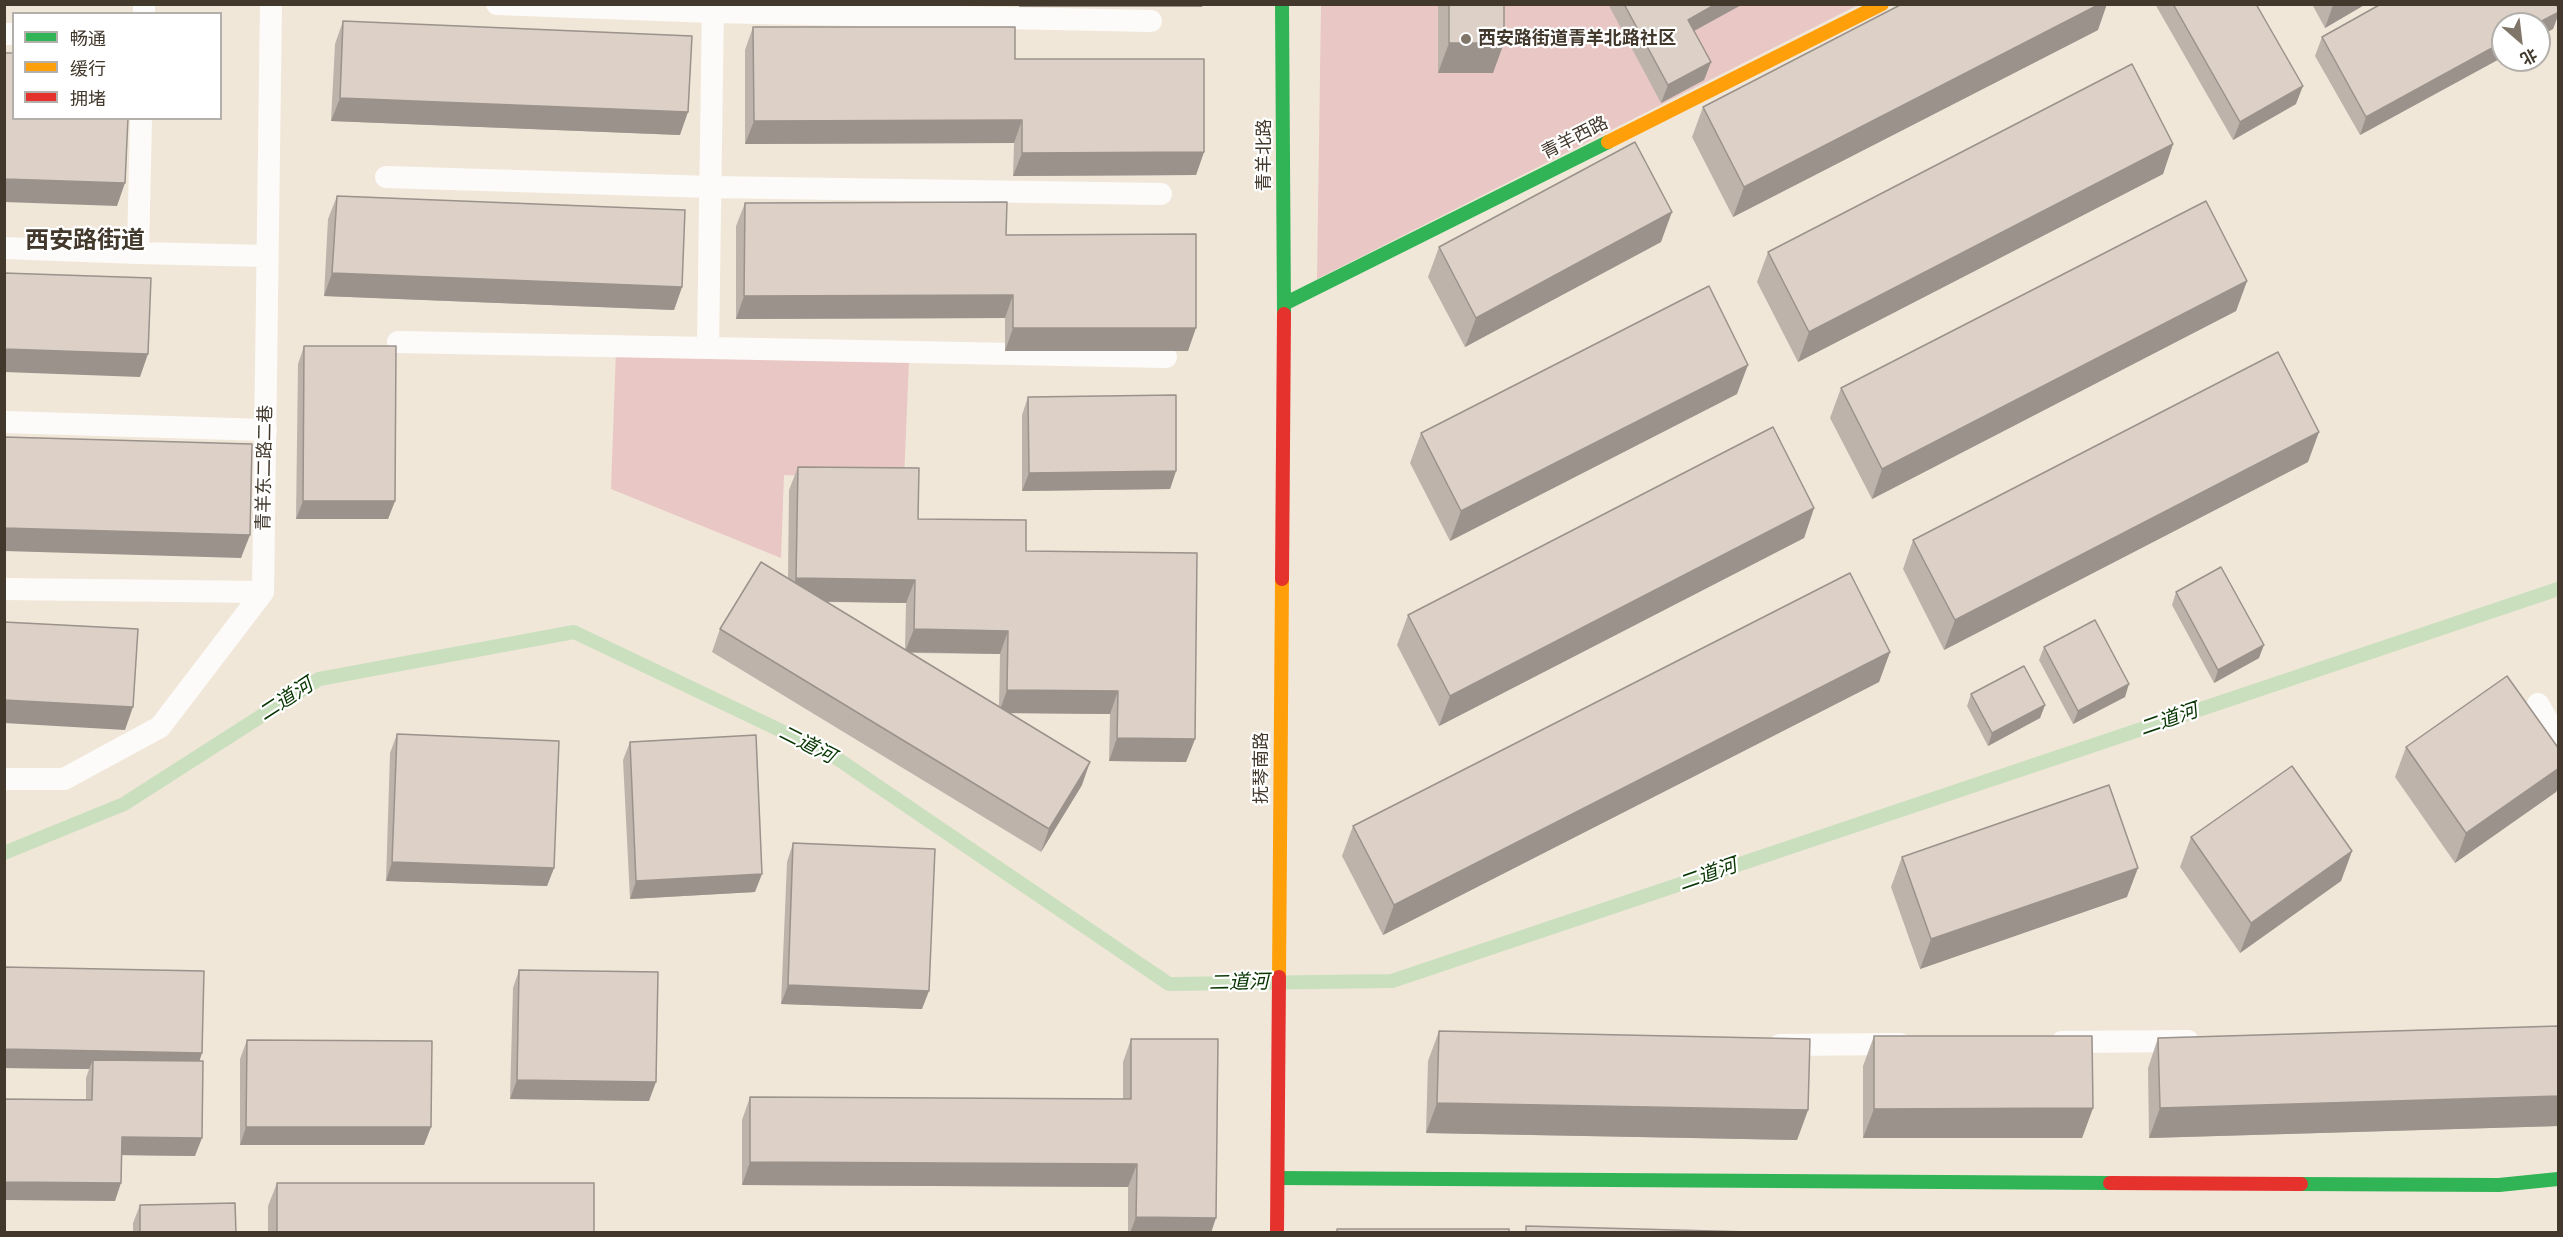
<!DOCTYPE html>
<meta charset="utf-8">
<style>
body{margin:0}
#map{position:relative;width:2563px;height:1237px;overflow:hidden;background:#f1e7d9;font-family:Karla,"Noto Sans SC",sans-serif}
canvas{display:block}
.frame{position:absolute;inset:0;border:6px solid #42382c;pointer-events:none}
.legend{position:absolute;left:12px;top:12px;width:210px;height:108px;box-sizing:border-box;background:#fff;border:2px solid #b3afab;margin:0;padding:8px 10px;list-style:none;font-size:18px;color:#42382c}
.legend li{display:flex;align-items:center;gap:12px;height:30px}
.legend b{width:30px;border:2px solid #b3afab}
.north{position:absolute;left:2491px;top:12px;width:60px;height:60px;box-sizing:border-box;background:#fff;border:2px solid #b3afab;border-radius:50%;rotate:152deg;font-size:16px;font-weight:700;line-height:24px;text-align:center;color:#42382c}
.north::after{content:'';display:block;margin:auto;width:21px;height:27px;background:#7f7569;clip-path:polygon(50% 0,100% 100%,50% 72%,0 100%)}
</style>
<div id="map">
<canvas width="2563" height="1237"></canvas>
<div class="frame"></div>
<ul class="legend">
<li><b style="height:8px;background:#30b455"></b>畅通</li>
<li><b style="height:8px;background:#ff9f0a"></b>缓行</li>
<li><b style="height:8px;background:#e5322d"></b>拥堵</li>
</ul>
<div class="north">北</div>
</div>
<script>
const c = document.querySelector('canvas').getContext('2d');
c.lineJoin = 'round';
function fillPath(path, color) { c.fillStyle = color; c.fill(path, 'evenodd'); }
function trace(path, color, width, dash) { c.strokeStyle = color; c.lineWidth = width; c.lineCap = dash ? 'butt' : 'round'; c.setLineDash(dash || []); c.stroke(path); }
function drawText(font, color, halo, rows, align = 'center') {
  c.font = font + ' Karla,"Noto Sans SC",sans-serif'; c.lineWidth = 4.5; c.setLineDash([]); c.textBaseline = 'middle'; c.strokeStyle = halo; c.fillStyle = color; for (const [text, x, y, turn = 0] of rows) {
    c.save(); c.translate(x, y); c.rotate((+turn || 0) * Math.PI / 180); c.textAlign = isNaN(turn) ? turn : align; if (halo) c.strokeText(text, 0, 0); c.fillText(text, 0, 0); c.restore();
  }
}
const green = new Path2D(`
 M1321,5H1858L1317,279Z
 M616,349L909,360L904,480L784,475L781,558L611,489Z`);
const stream = new Path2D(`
 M4,853L124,804L319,679L574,632L832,755L1169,984L1392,981L2558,589`);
const lane = new Path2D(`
 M497,4L713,12L1151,21
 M713,4L708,348L1166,357
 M144,14V4
 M4,34H14
 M386,177L711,187L1161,194
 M4,248L138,253L141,118
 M138,253L267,256
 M398,342L708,348
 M4,422L266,430
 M4,589L263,592
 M2538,704L2558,739
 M4,779H64L160,727L263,592L271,4
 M2062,1042L2188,1041
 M1780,1045L1900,1044`);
const fast = new Path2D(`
 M1282,4L1284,314
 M1284,304L1608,142
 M1278,1178L2110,1183
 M2301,1184L2499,1185L2558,1179`);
const slow = new Path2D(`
 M1608,142L1882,4
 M1279,977L1282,579`);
const jam = new Path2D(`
 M1282,579L1284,314
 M2110,1183L2301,1184
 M1277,1232L1279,977`);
const wall = new Path2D(`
 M1438,4H1540L1504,5L1493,73H1438Z
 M1608,4H1743L1694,31L1711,62L1704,80L1661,103Z
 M2155,4H2256L2296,104L2233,140Z
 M2312,4H2366L2325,28Z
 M2559,9V14L2553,29L2503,24V57L2360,135L2315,56L2322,37Z
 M343,21L680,135L331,121L335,44Z
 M753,27L1015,59L1204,152L1196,175L1013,176L1014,143L745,144V50Z
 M2098,30L1733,217L1692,137L1703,107Z
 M2173,144L2163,174L1798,362L1757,282L1768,252Z
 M337,196L682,287L674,310L324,296L328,219Z
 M745,203L1006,235L1188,351H1005V318L736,319V226Z
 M1661,242L1465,347L1428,277L1439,247Z
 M2247,281L2236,311L1872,499L1830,418L1841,388Z
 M304,346L395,501L388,519H296L298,364Z
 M1737,394L1450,541L1410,463L1421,433Z
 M1028,397L1176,471L1170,489L1022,491V415Z
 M2308,462L1944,650L1903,569L1913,540Z
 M798,467L918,519L1026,551L1195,739L1186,762L1109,761L1110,714L1010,713L1082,785L1041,852L712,652L720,629L788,579L789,490ZM827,602L906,603L905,650ZM910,653L1000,654L999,706Z
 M1814,508L1804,538L1439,726L1397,645L1408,615Z
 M2176,592L2259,658L2214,683L2172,605Z
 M2044,647L2125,697L2073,724L2039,660Z
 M1890,652L1879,682L1383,935L1342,856L1353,826Z
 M1971,694L2045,705L2040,718L1988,746L1967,706Z
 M397,734L554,868L547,886L386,881L390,753Z
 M630,742L755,892L630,899L623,760Z
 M2406,747L2559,749V786L2556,792L2455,863L2395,777Z
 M2191,837L2352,851L2341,881L2240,953L2180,867Z
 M793,843L922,1009L781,1004L787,862Z
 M1902,857L2127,897L1920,969L1891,887Z
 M4,967L199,1061L195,1156L122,1155L115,1201L86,1100V1078L89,1069L4,1068Z
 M519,970L649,1101L510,1099L513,988Z
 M2559,1026V1126L2149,1138L2148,1068L2158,1038Z
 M1439,1031L1808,1110L1797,1140L1426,1133L1428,1061Z
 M1874,1036L2093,1108L2082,1138H1863V1066Z
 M1131,1039L1211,1233H1128V1187L742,1185V1120L750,1097L1123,1099V1062Z
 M247,1040L431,1127L424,1145H240V1059Z
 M277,1183L594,1233H268V1206Z
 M140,1205L236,1233H133V1223Z`);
const shadedWall = new Path2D(`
 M1020,4H1203L1202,7H1019Z
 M1716,4H1743L1681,38L1688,20Z
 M2100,4H2107L2098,30L1733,217L1744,187Z
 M2366,4L2325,28L2333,5Z
 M2559,12L2553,29L2539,37V24H2536Z
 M2503,42V57L2360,135L2366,117Z
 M1449,43H1504L1493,73H1438Z
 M1711,62L1704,80L1661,103L1668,85Z
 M2303,86L2296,104L2233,140L2240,122Z
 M340,98L688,112L680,135L331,121Z
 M1022,120L1014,143L745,144L754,121Z
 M2173,144L2163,174L1798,362L1809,332Z
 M1204,152L1196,175L1013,176L1022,153Z
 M4,179L125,183L117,206L4,202Z
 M1672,212L1661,242L1465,347L1476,318Z
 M332,273L682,287L674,310L324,296Z
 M2247,281L2236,311L1872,499L1882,469Z
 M1013,295L1005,318L736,319L744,296Z
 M1013,328H1196L1188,351H1005Z
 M4,349L148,354L140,377L4,372Z
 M1748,365L1737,394L1450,541L1461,511Z
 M2319,432L2308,462L1944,650L1955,620Z
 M1176,471L1170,489L1022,491L1029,473Z
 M303,501H395L388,519H296Z
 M1814,508L1804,538L1439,726L1450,696Z
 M4,528L250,535L241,558L4,551Z
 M796,578L915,580L906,603L788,601Z
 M914,629L1008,631L1000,654L905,652Z
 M2264,645L2259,658L2214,683L2218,670Z
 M1890,652L1879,682L1383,935L1394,905Z
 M2129,684L2125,697L2073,724L2078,711Z
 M1007,690L1118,691L1110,714L999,713Z
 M4,700L133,707L125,730L4,723Z
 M2045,705L2040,718L1988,746L1992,733Z
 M1117,738L1195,739L1186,762L1109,761Z
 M1090,762L1082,785L1041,852L1049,829Z
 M2559,768V786L2556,792L2455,863L2466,833Z
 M2352,851L2341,881L2240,953L2251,923Z
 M392,862L554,868L547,886L386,881Z
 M2138,868L2127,897L1920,969L1931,939Z
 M762,874L755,892L630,899L636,881Z
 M788,985L929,991L922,1009L781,1004Z
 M4,1049L202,1053L196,1072L93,1060L89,1069L4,1068Z
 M517,1080L656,1082L649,1101L510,1099Z
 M2559,1096V1126L2149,1138L2160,1108Z
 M1437,1103L1808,1110L1797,1140L1426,1133Z
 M2093,1108L2082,1138H1863L1874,1109Z
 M246,1127H431L424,1145H240Z
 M122,1137L202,1138L195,1156L115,1155Z
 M750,1162L1137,1164L1128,1187L742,1185Z
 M4,1182L121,1183L115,1201L4,1200Z
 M1136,1217L1216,1218L1211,1233H1130Z`);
const building = new Path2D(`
 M1449,4H1504V43H1449Z
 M1624,4H1716L1688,20L1711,62L1668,85Z
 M1902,4H2100L1744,187L1703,107Z
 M2173,4H2256L2303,86L2240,122Z
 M2381,4H2556L2559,9V12L2536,24H2503V42L2366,117L2322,37Z
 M343,21L692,36L688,112L340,98Z
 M753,27H1015V59H1204V152L1022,153V120L754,121Z
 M4,53H14V118H128L125,183L4,179Z
 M2132,64L2173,144L1809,332L1768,252Z
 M1635,142L1672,212L1476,318L1439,247Z
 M337,196L685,210L682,287L332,273Z
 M2206,201L2247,281L1882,469L1841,388Z
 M1007,202L1006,235L1196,234V328H1013V295L744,296L745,203Z
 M4,273L151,278L148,354L4,349Z
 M1709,286L1748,365L1461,511L1421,433Z
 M304,346H396L395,501H303Z
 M2278,352L2319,432L1955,620L1913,540Z
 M1176,395V471L1029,473L1028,397Z
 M1773,427L1814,508L1450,696L1408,615Z
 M4,437L252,444L250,535L4,528Z
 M798,467L919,468L918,519L1026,520V551L1197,553L1195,739L1117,738L1118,691L1007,690L1008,631L914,629L915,580L796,578Z
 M761,562L1090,762L1049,829L720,629Z
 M2221,567L2264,645L2218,670L2176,592Z
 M1850,573L1890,652L1394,905L1353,826Z
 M2095,620L2129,684L2078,711L2044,647Z
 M4,622L138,629L133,707L4,700Z
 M2024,666L2045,705L1992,733L1971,694Z
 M2507,676L2559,749V768L2466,833L2406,747Z
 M397,734L559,741L554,868L392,862Z
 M756,735L762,874L636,881L630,742Z
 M2292,766L2352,851L2251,923L2191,837Z
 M2109,785L2138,868L1931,939L1902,857Z
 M793,843L935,849L929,991L788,985Z
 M4,967L204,971L202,1053L4,1049Z
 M519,970L658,972L656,1082L517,1080Z
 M2559,1026V1096L2160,1108L2158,1038Z
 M1439,1031L1810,1039L1808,1110L1437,1103Z
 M1874,1036H2092L2093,1108L1874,1109Z
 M1131,1039H1218L1216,1218L1136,1217L1137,1164L750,1162V1097L1131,1099Z
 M247,1040L432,1041L431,1127H246Z
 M93,1060L203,1061L202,1138L122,1137L121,1183L4,1182V1099L92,1100Z
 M277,1183H594V1233H277Z
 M235,1203L236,1233H140V1205Z
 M1526,1226L1789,1233H1526Z
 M1337,1229H1509V1233H1337Z`);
const markers = [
 [1466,39,6,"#7f7569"]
];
const poiNames = [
 ["西安路街道青羊北路社区",1478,39]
];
const streetNames = [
 ["青羊西路",1575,138,-27],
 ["青羊北路",1265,155,-90],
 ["青羊东二路二巷",265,468,-89],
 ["抚琴南路",1262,768,-90]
];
const waterNames = [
 ["二道河",286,700,-33],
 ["二道河",2169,720,-19],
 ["二道河",807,745,27],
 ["二道河",1708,875,-19],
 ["二道河",1239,983,-1]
];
const districtNames = [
 ["西安路街道",85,241]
];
fillPath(green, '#e9c7c4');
trace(stream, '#cadfbe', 14);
trace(lane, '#fdfbf9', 22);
trace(fast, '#30b455', 14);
trace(slow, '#ff9f0a', 14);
trace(jam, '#e5322d', 14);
fillPath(wall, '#bdb3ab');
fillPath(shadedWall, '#9a928b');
fillPath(building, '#dcd0c7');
trace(building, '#9a928b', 1.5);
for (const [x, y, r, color] of markers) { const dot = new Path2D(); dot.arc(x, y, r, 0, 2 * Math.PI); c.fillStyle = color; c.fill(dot); trace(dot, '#fff', 2); }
drawText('bold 18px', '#42382c', '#fff', poiNames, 'left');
drawText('18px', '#42382c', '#fff', streetNames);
drawText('italic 20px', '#073600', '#fff', waterNames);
drawText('bold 24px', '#42382c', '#fff', districtNames);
</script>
